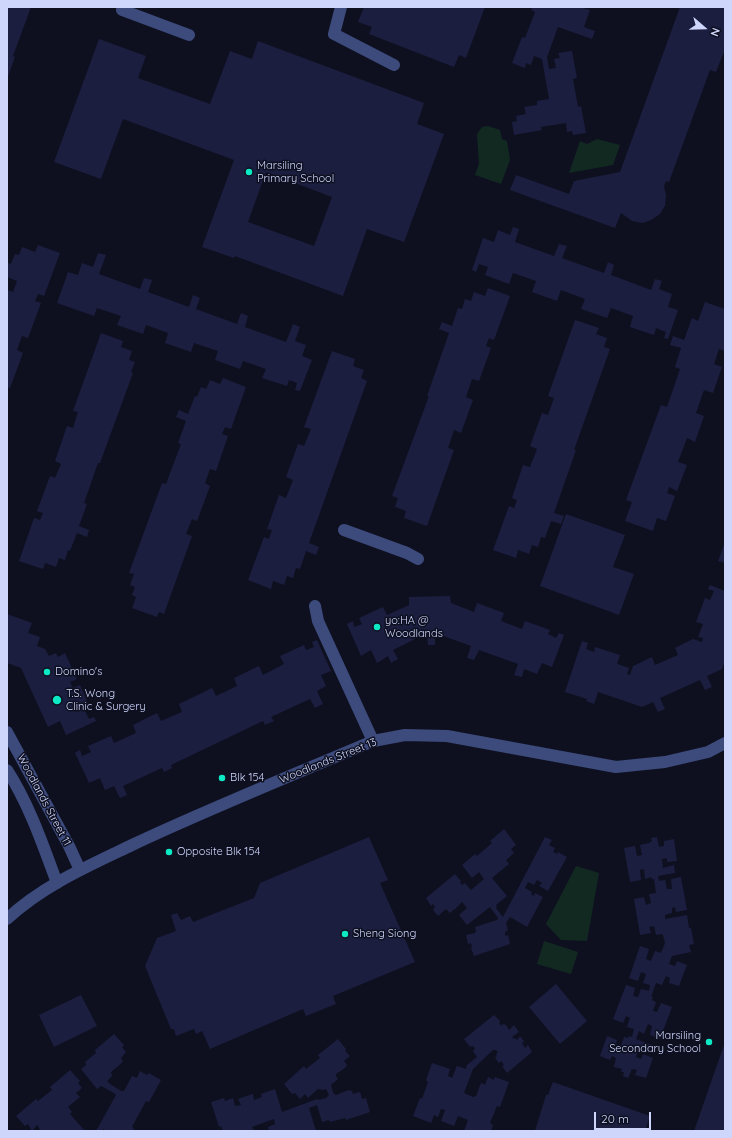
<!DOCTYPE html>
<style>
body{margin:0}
#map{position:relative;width:732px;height:1138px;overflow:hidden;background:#0e1020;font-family:Quicksand,sans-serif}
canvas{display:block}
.frame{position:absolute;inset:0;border:8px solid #cfd6fc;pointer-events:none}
.north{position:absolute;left:684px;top:8px;width:40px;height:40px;-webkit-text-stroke:3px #0e1020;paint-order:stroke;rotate:110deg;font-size:11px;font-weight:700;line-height:16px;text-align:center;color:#cfd6fc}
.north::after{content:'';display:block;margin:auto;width:14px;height:18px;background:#cfd6fc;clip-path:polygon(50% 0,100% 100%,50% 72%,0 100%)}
.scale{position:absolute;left:594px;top:1112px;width:57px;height:18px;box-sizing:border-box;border:2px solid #cfd6fc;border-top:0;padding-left:5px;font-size:12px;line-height:14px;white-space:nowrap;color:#cfd6fc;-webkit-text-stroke:3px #0e1020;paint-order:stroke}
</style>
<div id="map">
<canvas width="732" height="1138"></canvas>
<div class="frame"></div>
<div class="north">N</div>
<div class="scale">20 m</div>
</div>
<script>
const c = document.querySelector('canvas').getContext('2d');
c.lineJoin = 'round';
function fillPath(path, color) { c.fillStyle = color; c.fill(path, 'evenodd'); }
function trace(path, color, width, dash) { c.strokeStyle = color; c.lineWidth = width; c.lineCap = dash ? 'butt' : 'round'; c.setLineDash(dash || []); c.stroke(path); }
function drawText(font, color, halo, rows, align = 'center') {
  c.font = font + ' Quicksand,sans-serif'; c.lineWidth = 3; c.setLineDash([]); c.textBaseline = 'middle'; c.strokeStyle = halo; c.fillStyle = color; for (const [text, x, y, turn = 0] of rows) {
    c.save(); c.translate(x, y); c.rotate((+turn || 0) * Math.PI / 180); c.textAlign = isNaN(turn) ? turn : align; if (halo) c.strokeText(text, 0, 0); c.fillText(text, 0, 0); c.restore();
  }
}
const green = new Path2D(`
 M488,126L500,130L502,139L507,141L510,160L501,184L475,175L479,164L477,134L482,127Z
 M597,139L620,145L613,165L569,173L580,141L587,144Z
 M576,866L599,873L587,941L561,940L546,924Z
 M544,941L578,952L571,974L537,964Z`);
const building = new Path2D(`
 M7,7H31L13,56L15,57L7,79Z
 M364,7H485L466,58L459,55L454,67L369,34L372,27L358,22Z
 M533,7H580L590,10L584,27L595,31L592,39L558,27L547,57L549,69L556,68L554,59L560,58L558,53L572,51L577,78L573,79L578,107L581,106L586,133L573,135L572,131L567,132L566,123L541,127L542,130L514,135L512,122L517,121L516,116L526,114L524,107L537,105V101L549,99L542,59L534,56L531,65L526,63L525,68L512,63L522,37L525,38L535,12L531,10Z
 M680,7H725V49L716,72L710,70L669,182L666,181L664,186L666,196L665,206L660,214L651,220L642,223L632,221L621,213L615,228L510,190L516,175L569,194L574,181L620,172Z
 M99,39L146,56L138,78L210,104L230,51L252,59L258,41L424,103L417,124L444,134L404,242L367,229L343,296L235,256L234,258L202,247L234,160L123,119L101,179L54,162ZM266,172L332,197L314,246L248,222Z
 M513,227L519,229L515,242L554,256L559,244L567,246L562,258L604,273L608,262L614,265L611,275L651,290L655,279L662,281L659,289L672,294L668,307L678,310L668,339L664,338L666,332L656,328L654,335L630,327L633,316L611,308L607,318L581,309L585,299L561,290L557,301L532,292L536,281L513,273L509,284L485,275L488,267L479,264L476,272L472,270L483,238L494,242L498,230L510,235Z
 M38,245L60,253L44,296L38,294L35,301L41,303L28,338L22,336L17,350L23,353L10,388L7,387V290L13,292L17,281L7,277V266L8,263L11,264L15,254L19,255L22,247L35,252Z
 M98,253L106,255L99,274L140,289L144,278L152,280L148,292L189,307L193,295L200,298L196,309L237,324L241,313L248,316L245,327L286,342L293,324L300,327L295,341L306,345L302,356L312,360L300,391L295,390L297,383L289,380L287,386L262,378L266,369L243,361L240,369L215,360L218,351L194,343L191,352L165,343L168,333L146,325L143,334L117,325L121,316L97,308L94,316L57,303L68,272L78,275L82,263L93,267Z
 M488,288L510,296L494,340L489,338L486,346L491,348L479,381L472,379L466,397L473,400L461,433L454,430L448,448L454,450L427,526L404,518L406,511L395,507L398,498L392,496L429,396H427L449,333L439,329L442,322L452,326L458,308L462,309L465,299L471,301L474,292L485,296Z
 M705,302L725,309V351L719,349L714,364L722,367L713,393L704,390L696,413L704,416L695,442L687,438L678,462L687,465L677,491L669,487L667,493L675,496L666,521L657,518L653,531L625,521L632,502L626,500L661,405L667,407L680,369L675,367L681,348L670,345L673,336L684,340L692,318L698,321Z
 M575,320L599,328L596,334L607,338L604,347L610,349L574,450H576L554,513L564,516L561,524L551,521L545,538L541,537L538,547L532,545L529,554L518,550L516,558L493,550L509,506L514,508L517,500L512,498L523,465L530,467L537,449L530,446L542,413L548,415L554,398L548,396Z
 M101,333L123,341L121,347L132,351L129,360L135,362L131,372L133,373L100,463H98L84,503L87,504L79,526L89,530L87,537L77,533L70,551L68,550L65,560L59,558L56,567L45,563L43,569L19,561L34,518L40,520L43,513L37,511L50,476L55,478L61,464L55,461L67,426L73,428L78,412L73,411Z
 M332,351L355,359L353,366L364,370L361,378L367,381L309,543L319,547L316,555L306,551L300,569L296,568L293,578L287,576L284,585L273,581L271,589L248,580L264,537L269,539L272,530L267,529L279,495L286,498L293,480L286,477L298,444L304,446L311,429L304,427Z
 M223,378L246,387L231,429L225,427L222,434L228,436L216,471L210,469L205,483L210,486L197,521L192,519L186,534L192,536L164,614L159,612L157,617L132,608L136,597L132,595L135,587L130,585L134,574L129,573L162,483L166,484L181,444L178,443L186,421L176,417L179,410L188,414L195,396L197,397L201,387L206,389L210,380L220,384Z
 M566,514L625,535L613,567L634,574L619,615L540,586Z
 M725,542V563L718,561Z
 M710,585L725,591V660L722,669L707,676L712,687L705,690L700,680L660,698L665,709L658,712L653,702L642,707L598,692L594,704L586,701L587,699L565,692L582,641L588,643L586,649L594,652L595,647L620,655L617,664L629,668L627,674L630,675L633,666L652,657L655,665L678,655L675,648L693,639L702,642L703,638L698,637L703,624L696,622L705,598L710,600L714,591L708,589Z
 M450,596L451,603L474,612L477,603L504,613L501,621L522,629L525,621L550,630L548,634L556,638L559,633L564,635L552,667L542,663L537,674L524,669L522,677L514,675L518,664L479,650L474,660L467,658L471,646L435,633V645H428L427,633L393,650L398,659L391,663L388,656L377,663L371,650L361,656L347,624L353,621L354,627L362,624L359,618L383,607L387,615L409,605V597Z
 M7,614L32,623L28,633L40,637L37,646L45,649L49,656L56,653L58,657L65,653L77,679L70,682L73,688L80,685L90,708L85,711L89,719L94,717L96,721L66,735L60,721L48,727L21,668L7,663Z
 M317,640L331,671L321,675L326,686L317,691L323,704L315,708L310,699L271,717L274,721L265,725L263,721L171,765L172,768L164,772L162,768L123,786L127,795L120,798L114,786L105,790L100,778L89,783L75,753L80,750L82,756L91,752L88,746L111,736L114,743L136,733L133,725L157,713L161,721L182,712L179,704L212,688L216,696L237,686L234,678L259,666L263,675L284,664L280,656L304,645L306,650L314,647L312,642Z
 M504,829L516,845L511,849L514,853L506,860L509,864L492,878L507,896L496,905L497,907L496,908L503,917L545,837L552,840L549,845L555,848L553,852L557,854L558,852L567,857L548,891L539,886L542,883L537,880L534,885L528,882L525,888L532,892L531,894L534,896L535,893L543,897L527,927L510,917L506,923L508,930L505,932V936L508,935L510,944L474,956L471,948L472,947L471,943L468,944L466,935L475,933L476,931L475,927L497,920L498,918L490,907L467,925L459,915L467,908L462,902L454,910V909L450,913L446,909L438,916L433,910L435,907L433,904L431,906L426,898L455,874L461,881L460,882L462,885L465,883L471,890L484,879L479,872L472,878L462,865L475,854L477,856L492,843L490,841Z
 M369,837L388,880L380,883L415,962L333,996L336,1004L306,1016L303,1009L210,1049L202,1031L196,1034L194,1029L176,1036L174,1029H171L145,966L157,938L176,931L171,915L177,913L181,920L190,916L193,922L254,898L260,883Z
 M657,837L659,847L664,846V841L674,839L677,861L667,862V858L662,859L663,868L674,865L675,873L658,876L659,881L665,880L667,889H672L671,879L681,877L687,910L676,912L675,907L672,908V913L665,915V919L687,915L689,928H691L694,944L689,945L691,952L672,956L669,964L675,966L677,961L687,965L679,986L669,983L670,978L666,976L662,985L656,983L651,997H653L652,1000L656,1002L653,1011L657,1012L661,1003L672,1007L660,1039L650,1035L652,1026L648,1024L644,1034L639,1031L636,1039L652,1045L649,1052L639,1048L636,1057L641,1059L643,1054L653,1058L646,1078L635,1075L637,1070L632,1069L628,1078L623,1076L624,1072H621L622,1069L614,1067L616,1058L612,1056L610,1060L600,1056L607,1036L617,1040L616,1044L621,1046L624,1037L628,1038L629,1036L632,1037L634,1029L627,1027L630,1018L626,1016L623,1023L613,1019L626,985L635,988L633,996L638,997L641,989L649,991L650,985L643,983L646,974L641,972L638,981L629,978L640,946L649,949L646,959L651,961L655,951L661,953L665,943L663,935L662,934L656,935L654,926L649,927L651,933L640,935L634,899L644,897L646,905L651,903L649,894L656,893L654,879H652L651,877L645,879L644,869L640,870L641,880L630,882L624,848L635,846L637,856L642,855L640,845L649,843L652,841L651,838Z
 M556,984L587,1021L560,1044L529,1007Z
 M81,995L97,1026L54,1047L39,1015Z
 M494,1015L500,1021L499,1022L501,1026L503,1024L506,1025L509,1030L514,1025L519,1032L512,1037L514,1039L515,1038L517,1040L520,1036L524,1041L522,1043L525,1048L528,1045L532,1052L507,1073L502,1066L504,1065L501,1061L499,1063L495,1058L497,1056L496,1054L498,1052L496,1050H493L473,1069L464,1093L473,1097L476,1096L480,1085L482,1083L485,1085L488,1077L494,1080L495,1077L509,1082L500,1107L497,1106L490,1123L493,1125L491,1131H464L468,1120L458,1116L454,1126L441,1121L445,1110L441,1109L438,1117L434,1115L431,1123L413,1116L420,1098L422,1099L428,1082L426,1080L432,1063L450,1069L448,1076L452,1078L457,1066L466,1069L467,1065L477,1057L473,1051L475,1048L472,1046L470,1047L464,1039Z
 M114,1034L124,1045L122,1047L126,1052L121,1058L123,1062L111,1072L112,1076L107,1081L110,1084L121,1091H124L132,1076L137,1078L140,1071L147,1075L149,1073L161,1080L149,1102L146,1101L132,1127L134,1128L133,1131H107L103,1129L102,1131H96L116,1095L114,1093L101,1086L97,1089L81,1069L86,1065L85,1062L96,1053L95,1050Z
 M338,1039L346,1049L345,1051L350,1056L344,1061L347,1065L345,1068L336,1074V1076L338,1079L331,1085L333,1093L336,1095L349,1090L352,1091L353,1094L360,1092L362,1099L366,1098L370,1112L346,1120L345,1118L330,1122L329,1120L322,1122L317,1105L309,1108L316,1131H269L268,1127L275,1124L274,1119L252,1127L254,1131H223L221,1126L219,1127L211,1102L224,1098L225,1101L233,1098L235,1106L241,1105L238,1099L253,1094L254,1100L262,1097L261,1094L275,1089L282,1112L317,1099L318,1100L326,1098L329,1095L326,1089L324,1090L318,1089L308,1098L305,1094L300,1099L295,1093L292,1094L284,1084L304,1066L306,1069L320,1058L318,1055Z
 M725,1042V1131H694Z
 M70,1070L80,1081L78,1083L82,1088L76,1093L80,1097L68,1107L72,1112L70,1114L85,1131H39L38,1130L40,1129L37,1125L32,1131L28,1124L25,1126L16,1116L36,1099L38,1101L52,1090L50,1087Z
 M553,1082L650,1116L645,1131H535L546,1095H548Z`);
const minor = new Path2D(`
 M123,7L122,10L189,35
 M341,7L334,34L394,65
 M344,530L407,553L418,559
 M315,606L318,621L373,741
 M7,732L69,846L80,870
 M7,770C29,804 43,845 57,883
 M7,919C42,886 88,866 132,845C211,808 293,775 373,741L405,735L447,736L616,767L665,762L708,752L725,743`);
const markers = [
 [249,172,4,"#0ee9c5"],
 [377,627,4,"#0ee9c5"],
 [47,672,4,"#0ee9c5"],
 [57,700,5,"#0ee9c5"],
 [222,778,4,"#0ee9c5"],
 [169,852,4,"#0ee9c5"],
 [345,934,4,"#0ee9c5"],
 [709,1042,4,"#0ee9c5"]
];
const poiNames = [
 ["Marsiling",257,166],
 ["Primary School",257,179],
 ["yo:HA @",385,621],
 ["Woodlands",385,634],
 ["Domino's",55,672],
 ["T.S. Wong",66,694],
 ["Clinic & Surgery",66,707],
 ["Blk 154",230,778],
 ["Opposite Blk 154",177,852],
 ["Sheng Siong",353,934],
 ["Marsiling",701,1036,"right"],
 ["Secondary School",701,1049,"right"]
];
const streetNames = [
 ["Woodlands Street 13",328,761,-22],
 ["Woodlands Street 11",44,800,62]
];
fillPath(green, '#122922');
fillPath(building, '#1b1e3f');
trace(minor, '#3c4a7c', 12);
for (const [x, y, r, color] of markers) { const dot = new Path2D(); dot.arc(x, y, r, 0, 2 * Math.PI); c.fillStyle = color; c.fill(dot); trace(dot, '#0e1020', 1.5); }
drawText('11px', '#cfd6fc', '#0e1020', poiNames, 'left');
drawText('11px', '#cfd6fc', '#0e1020', streetNames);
</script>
